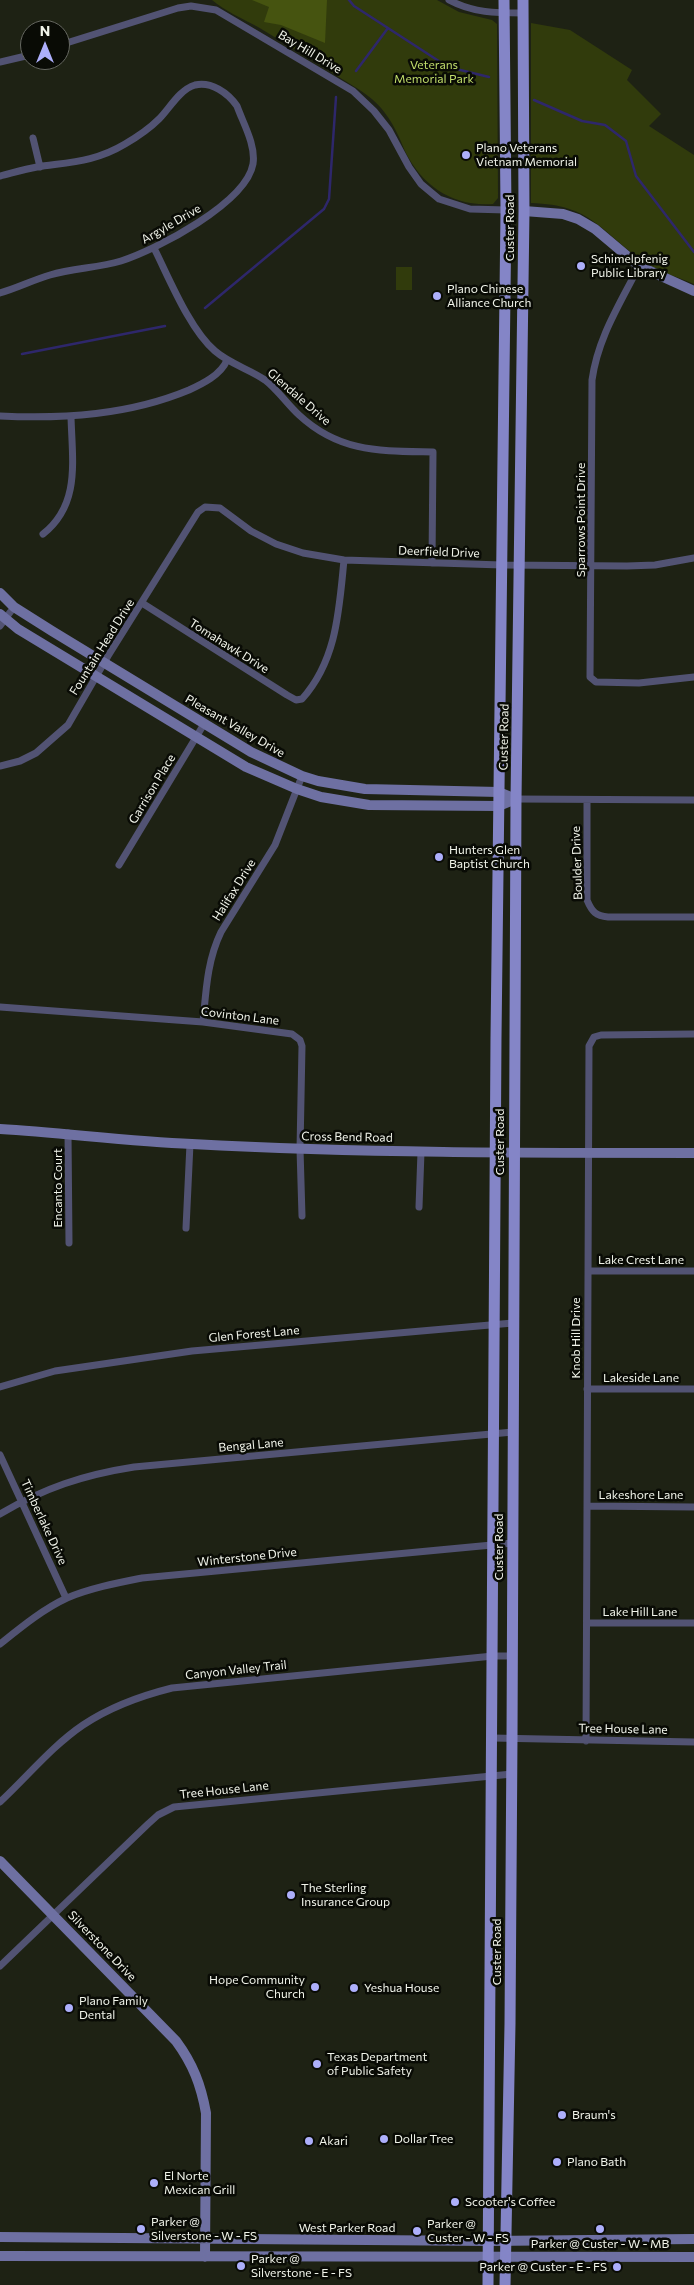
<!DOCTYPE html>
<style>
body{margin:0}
#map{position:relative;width:694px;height:2285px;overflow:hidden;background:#1e2214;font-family:Commissioner,sans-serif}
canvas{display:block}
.north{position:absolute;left:20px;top:20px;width:50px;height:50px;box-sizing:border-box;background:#090b05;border:1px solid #666861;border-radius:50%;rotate:0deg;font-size:14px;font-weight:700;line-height:20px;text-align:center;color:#f1f4ea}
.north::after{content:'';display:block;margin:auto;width:18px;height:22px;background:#adaffb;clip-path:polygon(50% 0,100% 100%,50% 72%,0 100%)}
</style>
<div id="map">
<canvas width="694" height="2285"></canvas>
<div class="north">N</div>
</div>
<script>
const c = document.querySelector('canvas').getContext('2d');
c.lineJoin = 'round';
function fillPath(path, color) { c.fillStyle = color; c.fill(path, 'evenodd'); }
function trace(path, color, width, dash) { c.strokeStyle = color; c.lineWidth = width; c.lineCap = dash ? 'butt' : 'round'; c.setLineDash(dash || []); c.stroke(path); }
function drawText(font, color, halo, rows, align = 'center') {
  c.font = font + ' Commissioner,sans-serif'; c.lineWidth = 5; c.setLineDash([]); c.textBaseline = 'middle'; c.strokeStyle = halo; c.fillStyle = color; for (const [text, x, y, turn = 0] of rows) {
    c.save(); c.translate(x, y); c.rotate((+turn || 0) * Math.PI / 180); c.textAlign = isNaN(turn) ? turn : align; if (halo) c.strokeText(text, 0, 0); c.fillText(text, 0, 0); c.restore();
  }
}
const green = new Path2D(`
 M212,0H437L459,12L492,20L497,24L498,198L493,204C453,207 422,186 405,151C399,136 392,121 381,108C371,96 355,87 342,79C314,61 286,44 258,27C243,19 225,11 212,0Z
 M531,23L570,30L632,70L627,80L661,114L649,126L694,155V284C678,277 659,272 645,262C599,231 593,205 531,203Z
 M396,267H412V290H396Z`);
const forest = new Path2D(`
 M252,0H327L325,43L281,25L264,22L269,7Z`);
const stream = new Path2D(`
 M349,0L354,6L448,67L489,77
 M356,71L388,28
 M534,100L582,121L605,125L626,141L636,176L694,252
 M205,308L324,209L329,199L336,97
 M22,354L165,326`);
const street = new Path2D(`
 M449,0C473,13 496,13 523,13
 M60,45L178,8L191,6L216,10L353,91L374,111L389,130L409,167L421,184L439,199L470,209L506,210
 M0,62L30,55
 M33,138L40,167
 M0,176C12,173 25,169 37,167C70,162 95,162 125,144C137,137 149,129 159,119C170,108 179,90 195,85C211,81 228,93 237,106C243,123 256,145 253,164C246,203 156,250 121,261C98,268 73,268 50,275C33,280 17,288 0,293
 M154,248C169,278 190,330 215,351C230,364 249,369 265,380C278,390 287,404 299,415C340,453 381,451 433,452L432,563
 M639,266C620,304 598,337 592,380L590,677L596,682L639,683L694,677
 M0,416C64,419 129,415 189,390C202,384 221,375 227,360
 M43,534C81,504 72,460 71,416
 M142,603L287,695L296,700L302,699C337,660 339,610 344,560
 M0,626L14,607
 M0,766L20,761L36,753L68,725L108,656L198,512L205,507L220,508L251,531L276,544L303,553L344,560L502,565L627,566L655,565L694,558
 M516,799L694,800
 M587,800V900C592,912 596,916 608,917H694
 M119,865L204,724
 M0,1007L203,1022L292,1034L300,1040L302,1046L300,1149L302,1216
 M203,1022C206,991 207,961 221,932L275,845L302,776
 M68,1133L69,1243
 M419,1207L421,1152
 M186,1228L190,1144
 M588,1271H694
 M0,1387L55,1371L192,1351L513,1323
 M587,1389H694
 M0,1455L66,1598
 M587,1506L694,1507
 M0,1514C44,1488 83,1475 134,1467L513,1432
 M587,1623H694
 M0,1644C20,1628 43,1609 67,1598C91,1588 117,1583 142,1578L513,1543
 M492,1738L694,1742
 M586,1741L589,1046L594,1037L601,1035L694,1034
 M0,1802C27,1777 52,1746 83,1725C110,1707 140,1696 172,1688L493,1656H512
 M0,1966L148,1824L158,1815L174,1807L512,1774`);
const secondary = new Path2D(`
 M524,211L563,214L578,219L595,229L639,266L694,291
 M0,593L14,607L52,631L251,752L302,776L318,781L365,789L499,792L516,799
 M0,614L18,629L246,767L297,789L321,797L369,805L499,806L516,799
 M0,1129C64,1133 128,1141 192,1144C359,1153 527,1153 694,1153
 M0,1861L176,2041C193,2064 201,2085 206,2113L205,2257
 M0,2237L488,2241L694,2239
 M0,2256L694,2257`);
const primary = new Path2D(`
 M488,2285L496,1037L506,210L504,0
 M505,2285L510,2024L512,1738L516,799L524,211L523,0`);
const markers = [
 [466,155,5,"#adaffb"],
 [581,266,5,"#adaffb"],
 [437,296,5,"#adaffb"],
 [439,857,5,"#adaffb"],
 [291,1895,5,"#adaffb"],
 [315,1987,5,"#adaffb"],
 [354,1988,5,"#adaffb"],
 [69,2008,5,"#adaffb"],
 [317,2064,5,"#adaffb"],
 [562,2115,5,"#adaffb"],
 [384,2139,5,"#adaffb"],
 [309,2141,5,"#adaffb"],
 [557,2162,5,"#adaffb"],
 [154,2183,5,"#adaffb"],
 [455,2202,5,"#adaffb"],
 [141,2229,5,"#adaffb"],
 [600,2229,5,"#adaffb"],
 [417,2231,5,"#adaffb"],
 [241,2266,5,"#adaffb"],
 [617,2267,5,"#adaffb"]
];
const streetNames = [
 ["Bay Hill Drive",310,52,31],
 ["Argyle Drive",171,224,-30],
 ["Custer Road",510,228,-90],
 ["Glendale Drive",299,397,41],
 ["Sparrows Point Drive",581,520,-90],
 ["Deerfield Drive",439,552,2],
 ["Tomahawk Drive",229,646,32],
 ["Fountain Head Drive",102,647,-58],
 ["Pleasant Valley Drive",235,726,30],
 ["Custer Road",504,737,-89],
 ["Garrison Place",152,789,-59],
 ["Boulder Drive",577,863,-92],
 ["Halifax Drive",234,890,-58],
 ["Covinton Lane",240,1016,7],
 ["Cross Bend Road",347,1137,1],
 ["Custer Road",500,1142,-90],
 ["Encanto Court",58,1188,-90],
 ["Lake Crest Lane",641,1260],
 ["Glen Forest Lane",254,1334,-5],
 ["Knob Hill Drive",576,1338,-90],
 ["Lakeside Lane",641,1378],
 ["Bengal Lane",251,1445,-5],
 ["Lakeshore Lane",641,1495],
 ["Timberlake Drive",44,1522,65],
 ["Custer Road",499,1547,-90],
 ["Winterstone Drive",247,1557,-6],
 ["Lake Hill Lane",640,1612],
 ["Canyon Valley Trail",236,1670,-6],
 ["Tree House Lane",623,1729,1],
 ["Tree House Lane",224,1790,-6],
 ["Silverstone Drive",102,1946,46],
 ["Custer Road",497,1952,-90],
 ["West Parker Road",347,2228]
];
const parkNames = [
 ["Veterans",434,65],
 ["Memorial Park",434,79]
];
const poiNames = [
 ["Plano Veterans",476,148],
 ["Vietnam Memorial",476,162],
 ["Schimelpfenig",591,259],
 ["Public Library",591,273],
 ["Plano Chinese",447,289],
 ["Alliance Church",447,303],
 ["Hunters Glen",449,850],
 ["Baptist Church",449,864],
 ["The Sterling",301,1888],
 ["Insurance Group",301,1902],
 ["Hope Community",305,1980,"right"],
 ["Church",305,1994,"right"],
 ["Yeshua House",364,1988],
 ["Plano Family",79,2001],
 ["Dental",79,2015],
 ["Texas Department",327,2057],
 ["of Public Safety",327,2071],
 ["Braum's",572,2115],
 ["Dollar Tree",394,2139],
 ["Akari",319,2141],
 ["Plano Bath",567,2162],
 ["El Norte",164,2176],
 ["Mexican Grill",164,2190],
 ["Scooter's Coffee",465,2202],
 ["Parker @",151,2222],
 ["Silverstone - W - FS",151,2236],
 ["Parker @",427,2224],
 ["Custer - W - FS",427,2238],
 ["Parker @ Custer - W - MB",600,2244,"center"],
 ["Parker @",251,2259],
 ["Silverstone - E - FS",251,2273],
 ["Parker @ Custer - E - FS",607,2267,"right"]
];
fillPath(green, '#313b0c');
fillPath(forest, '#465410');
trace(stream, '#2e276b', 2.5);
trace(street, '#525373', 7);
trace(secondary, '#6e70a2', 10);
trace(primary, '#8485c7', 11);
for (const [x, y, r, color] of markers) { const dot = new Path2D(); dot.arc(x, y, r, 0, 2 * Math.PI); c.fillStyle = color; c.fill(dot); trace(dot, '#090b05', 2); }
drawText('12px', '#f1f4ea', '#090b05', streetNames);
drawText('12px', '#c1dd6b', '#090b05', parkNames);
drawText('12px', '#f1f4ea', '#090b05', poiNames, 'left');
</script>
